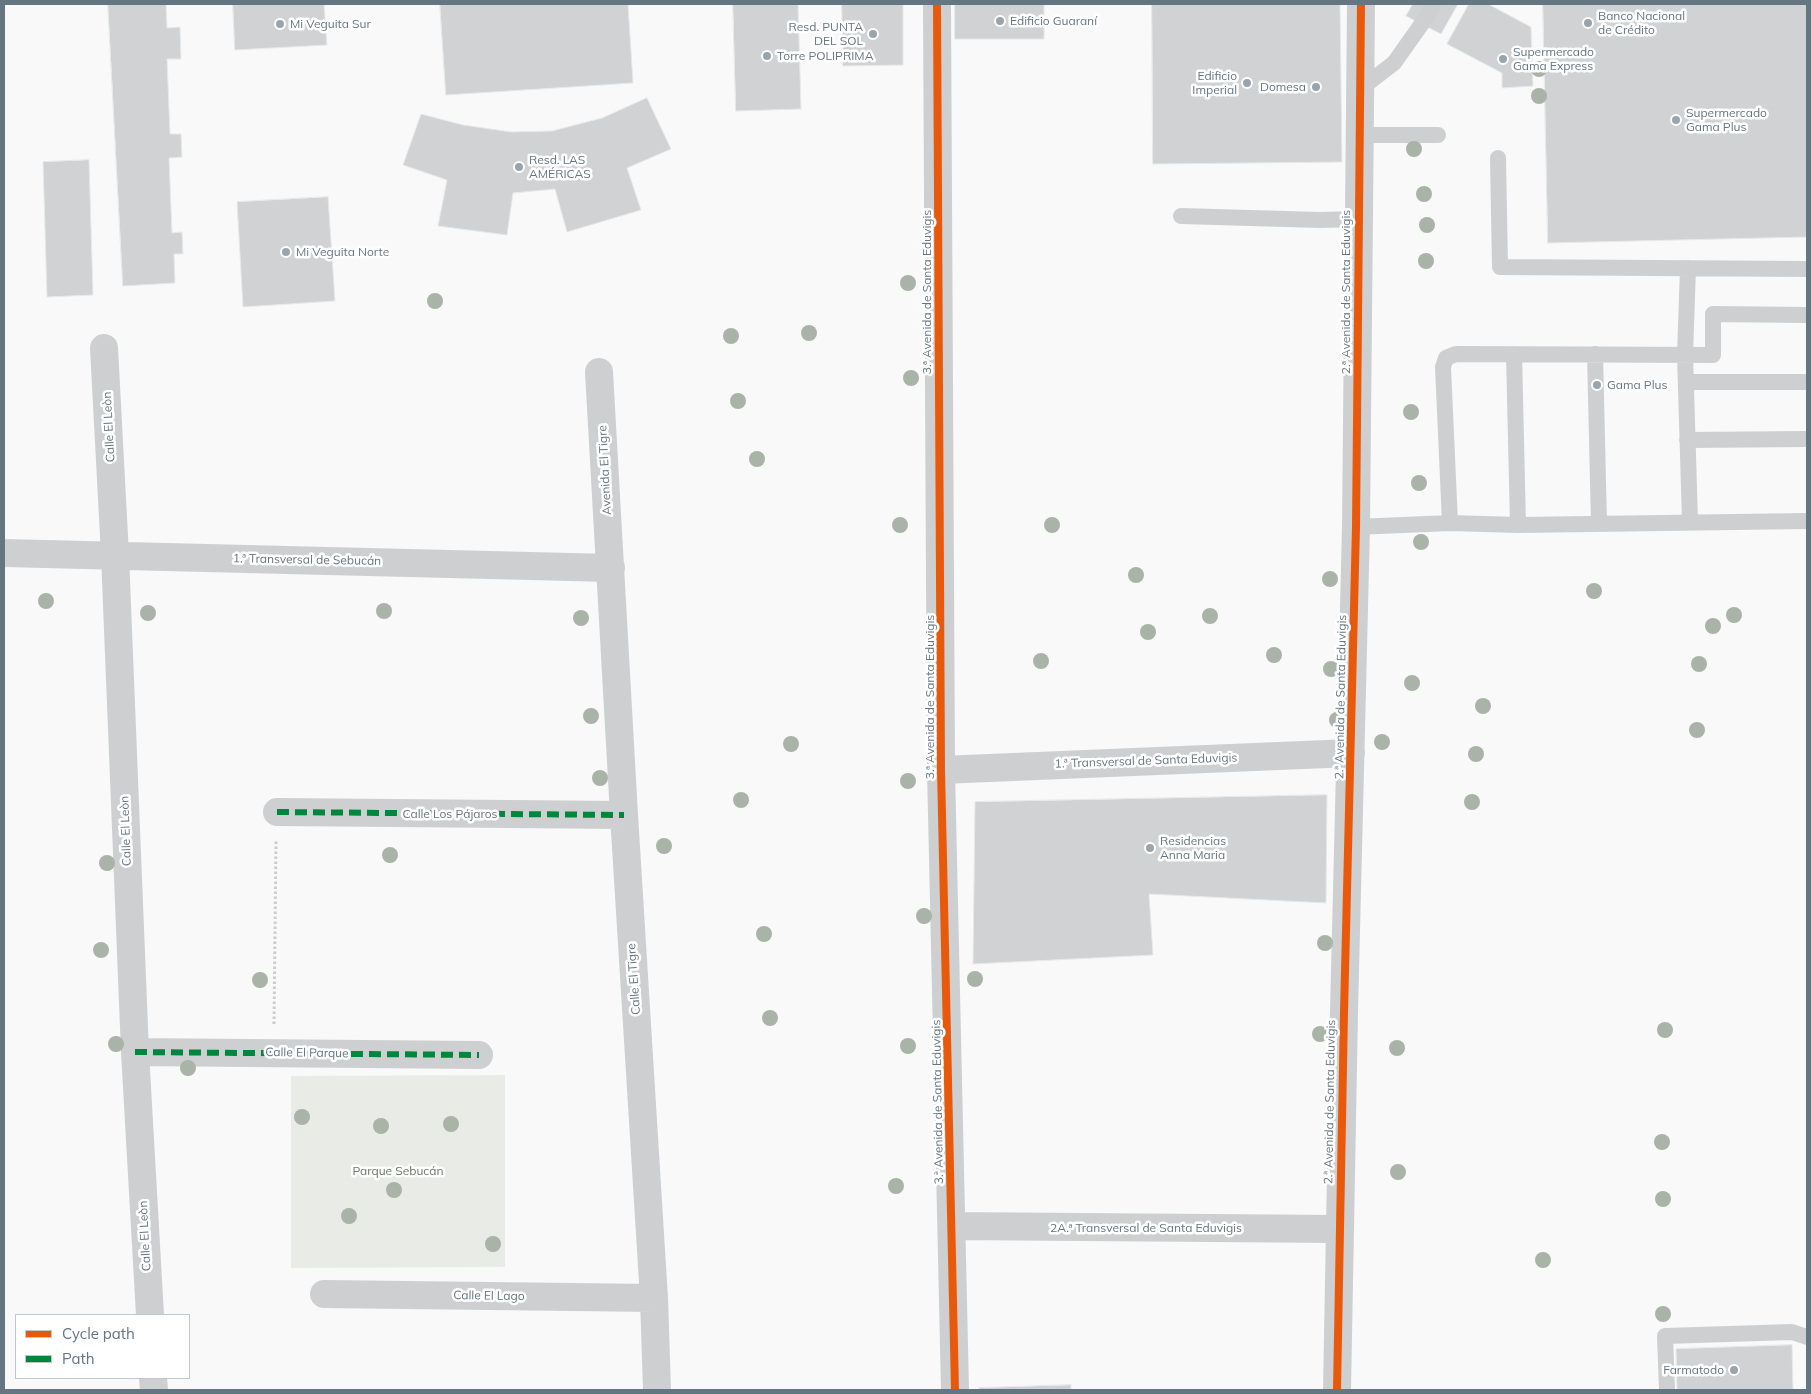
<!DOCTYPE html>
<meta charset="utf-8">
<style>
body{margin:0}
#map{position:relative;width:1811px;height:1394px;overflow:hidden;background:#f9f9f9;font-family:Mulish,sans-serif}
canvas{display:block}
.frame{position:absolute;inset:0;border:5px solid #657683;pointer-events:none}
.legend{position:absolute;left:15px;top:1314px;width:175px;height:65px;box-sizing:border-box;background:#fff;border:1px solid #c1c8cd;margin:0;padding:6px 9px;list-style:none;font-size:15px;color:#657683}
.legend li{display:flex;align-items:center;gap:10px;height:25px}
.legend b{width:25px;border:1px solid #c1c8cd}
</style>
<div id="map">
<canvas width="1811" height="1394"></canvas>
<div class="frame"></div>
<ul class="legend">
<li><b style="height:6px;background:#e8590c"></b>Cycle path</li>
<li><b style="height:6px;background:#00873e"></b>Path</li>
</ul>
</div>
<script>
const c = document.querySelector('canvas').getContext('2d');
c.lineJoin = 'round';
function fillPath(path, color) { c.fillStyle = color; c.fill(path, 'evenodd'); }
function trace(path, color, width, dash) { c.strokeStyle = color; c.lineWidth = width; c.lineCap = dash ? 'butt' : 'round'; c.setLineDash(dash || []); c.stroke(path); }
function drawText(font, color, halo, rows, align = 'center') {
  c.font = font + ' Mulish,sans-serif'; c.lineWidth = 5; c.setLineDash([]); c.textBaseline = 'middle'; c.strokeStyle = halo; c.fillStyle = color; for (const [text, x, y, turn = 0] of rows) {
    c.save(); c.translate(x, y); c.rotate((+turn || 0) * Math.PI / 180); c.textAlign = isNaN(turn) ? turn : align; if (halo) c.strokeText(text, 0, 0); c.fillText(text, 0, 0); c.restore();
  }
}
const green = new Path2D(`
 M505,1075V1267L291,1268V1076Z`);
const building = new Path2D(`
 M108,4H166L167,28L180,27L181,59H167L170,134H181L182,157L169,158L172,233L182,232L183,254H174L175,283L123,286Z
 M233,4H324L327,45L235,50Z
 M440,4H628L633,83L446,95Z
 M733,4H798L801,109L736,111Z
 M842,4H903V65L843,66Z
 M955,4H1044V39H955Z
 M1152,4H1340L1342,162L1153,164Z
 M1413,4H1458L1441,34L1406,16Z
 M1469,4H1488L1531,27L1533,86L1502,88V73L1447,44Z
 M1543,4H1807V237L1548,243Z
 M647,98L671,149L627,168L641,210L567,232L555,189L513,193L507,235L438,226L447,180L403,165L421,114L463,125L511,132L552,131L602,118Z
 M89,160L93,295L47,297L43,162Z
 M328,197L335,301L243,307L237,202Z
 M1327,795L1326,903L1149,894L1153,955L973,964L975,802Z
 M1792,1345L1793,1390H1677L1676,1349Z
 M1071,1385V1390H979V1388Z`);
const path = new Path2D(`
 M274,1024L276,841`);
const service = new Path2D(`
 M1359,90L1394,63L1428,15L1433,4
 M1359,135H1438
 M1498,158L1500,267L1807,269
 M1181,216L1320,220L1358,219
 M1688,268L1685,355L1690,521
 M1514,354L1518,525
 M1595,354L1599,524
 M1687,382H1807
 M1687,440L1807,439
 M1450,523L1443,367L1446,358L1456,354L1713,355V314L1807,315
 M1356,527L1450,523L1518,525L1807,521
 M1667,1390L1665,1336L1792,1332L1807,1337`);
const minor = new Path2D(`
 M937,4L941,770L955,1390
 M104,348L115,555L135,1052L150,1315
 M599,372L624,815L654,1298L657,1390
 M4,553L611,568
 M941,770L1351,753
 M277,812L624,815
 M135,1052L479,1055
 M952,1226L1339,1229
 M324,1294L654,1298
 M153,1378L154,1390
 M1337,1390L1344,1012L1356,527L1361,4`);
const quiet = new Path2D(`
 M277,812L624,815
 M135,1052L479,1055`);
const cycleway = new Path2D(`
 M937,4L941,770L955,1390
 M1337,1390L1344,1012L1356,527L1361,4`);
const trees = [
 [1539,69],
 [1539,96],
 [1414,149],
 [1424,194],
 [1427,225],
 [1426,261],
 [908,283],
 [435,301],
 [809,333],
 [731,336],
 [911,378],
 [738,401],
 [1411,412],
 [757,459],
 [1419,483],
 [900,525],
 [1052,525],
 [1421,542],
 [1136,575],
 [1330,579],
 [1594,591],
 [46,601],
 [384,611],
 [148,613],
 [1734,615],
 [1210,616],
 [581,618],
 [1713,626],
 [1148,632],
 [1274,655],
 [1041,661],
 [1699,664],
 [1331,669],
 [1412,683],
 [1483,706],
 [591,716],
 [1337,720],
 [1697,730],
 [1382,742],
 [791,744],
 [1476,754],
 [600,778],
 [908,781],
 [741,800],
 [1472,802],
 [664,846],
 [390,855],
 [107,863],
 [924,916],
 [764,934],
 [1325,943],
 [101,950],
 [975,979],
 [260,980],
 [770,1018],
 [1665,1030],
 [1320,1034],
 [116,1044],
 [908,1046],
 [1397,1048],
 [188,1068],
 [302,1117],
 [451,1124],
 [381,1126],
 [1662,1142],
 [1398,1172],
 [896,1186],
 [394,1190],
 [1663,1199],
 [349,1216],
 [493,1244],
 [1543,1260],
 [1663,1314]
];
const markers = [
 [1000,21,5,"#99a4ac"],
 [1588,23,5,"#99a4ac"],
 [280,24,5,"#99a4ac"],
 [873,34,5,"#99a4ac"],
 [767,56,5,"#99a4ac"],
 [1503,59,5,"#99a4ac"],
 [1247,83,5,"#99a4ac"],
 [1316,87,5,"#99a4ac"],
 [1676,120,5,"#99a4ac"],
 [519,167,5,"#99a4ac"],
 [286,252,5,"#99a4ac"],
 [1597,385,5,"#99a4ac"],
 [1150,848,5,"#99a4ac"],
 [1734,1370,5,"#99a4ac"]
];
const poiNames = [
 ["Banco Nacional",1598,16],
 ["de Crédito",1598,30],
 ["Edificio Guaraní",1010,21],
 ["Mi Veguita Sur",290,24],
 ["Resd. PUNTA",863,27,"right"],
 ["DEL SOL",863,41,"right"],
 ["Supermercado",1513,52],
 ["Gama Express",1513,66],
 ["Torre POLIPRIMA",777,56],
 ["Edificio",1237,76,"right"],
 ["Imperial",1237,90,"right"],
 ["Domesa",1306,87,"right"],
 ["Supermercado",1686,113],
 ["Gama Plus",1686,127],
 ["Resd. LAS",529,160],
 ["AMÉRICAS",529,174],
 ["Mi Veguita Norte",296,252],
 ["Gama Plus",1607,385],
 ["Residencias",1160,841],
 ["Anna Maria",1160,855],
 ["Farmatodo",1724,1370,"right"]
];
const streetNames = [
 ["3.ª Avenida de Santa Eduvigis",927,292,-90],
 ["2.ª Avenida de Santa Eduvigis",1346,292,-90],
 ["Calle El Leòn",109,427,-93],
 ["Avenida El Tigre",605,470,-93],
 ["1.ª Transversal de Sebucán",307,560,1],
 ["3.ª Avenida de Santa Eduvigis",930,697,-90],
 ["2.ª Avenida de Santa Eduvigis",1341,697,-89],
 ["1.ª Transversal de Santa Eduvigis",1146,761,-2],
 ["Calle Los Pájaros",450,814],
 ["Calle El Leòn",126,831,-92],
 ["Calle El Tigre",634,979,-94],
 ["Calle El Parque",307,1053,1],
 ["3.ª Avenida de Santa Eduvigis",938,1102,-91],
 ["2.ª Avenida de Santa Eduvigis",1330,1102,-89],
 ["2A.ª Transversal de Santa Eduvigis",1146,1228],
 ["Calle El Leòn",145,1236,-93],
 ["Calle El Lago",489,1296,1]
];
const parkNames = [
 ["Parque Sebucán",398,1171]
];
fillPath(green, '#e8ebe6');
fillPath(building, '#d0d2d3');
trace(building, '#e8e8e8', 1);
trace(path, '#cbcccd', 3, [2.5, 2.5]);
trace(service, '#cecfd0', 16);
trace(minor, '#cecfd0', 28);
trace(quiet, '#00873e', 6, [12, 6]);
trace(cycleway, '#e8590c', 8);
c.fillStyle = '#a9b3a7';
for (const [x, y] of trees) { c.beginPath(); c.arc(x, y, 8, 0, 2 * Math.PI); c.fill(); }
for (const [x, y, r, color] of markers) { const dot = new Path2D(); dot.arc(x, y, r, 0, 2 * Math.PI); c.fillStyle = color; c.fill(dot); trace(dot, '#fff', 2); }
drawText('12px', '#657683', '#fff', poiNames, 'left');
drawText('12px', '#657683', '#fff', streetNames);
drawText('12px', '#687a64', '#fff', parkNames);
</script>
